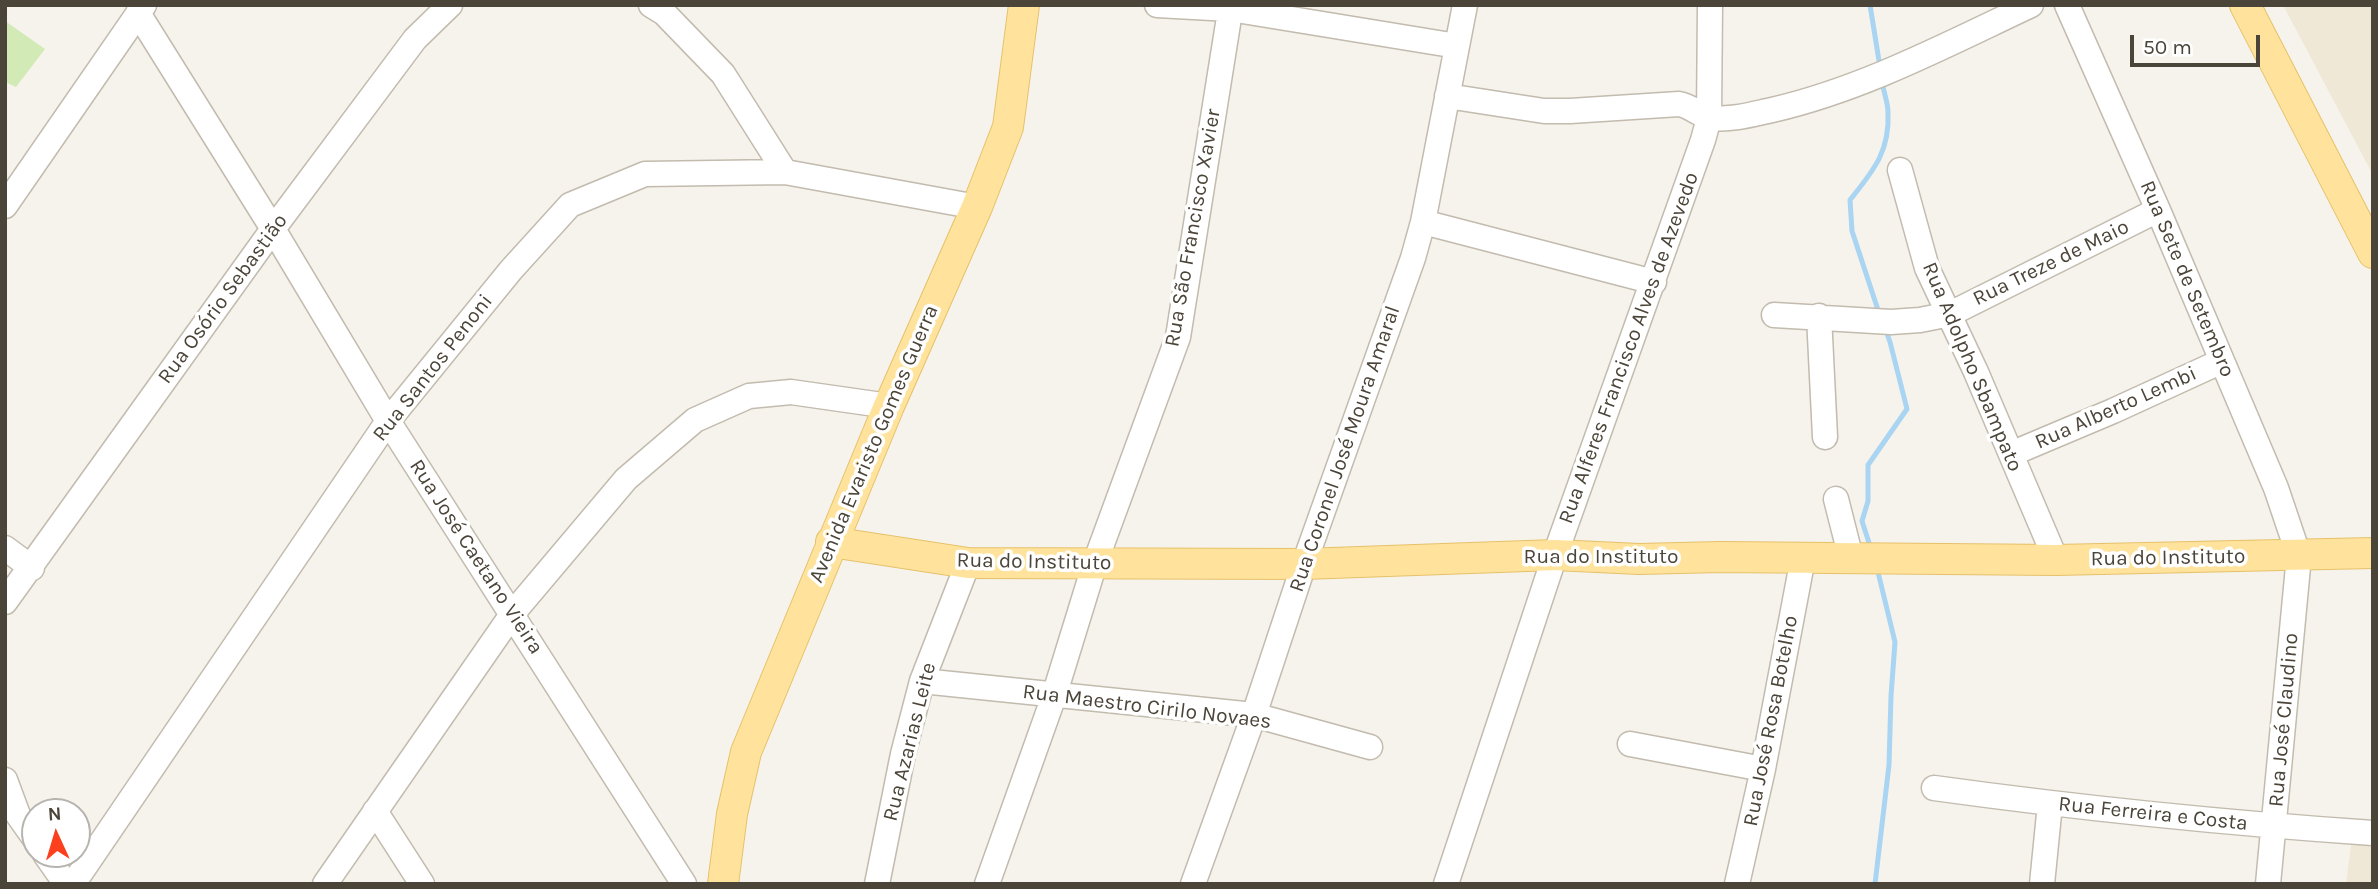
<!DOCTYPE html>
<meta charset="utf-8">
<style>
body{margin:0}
#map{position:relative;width:2378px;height:889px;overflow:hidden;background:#f6f3ec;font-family:Karla,sans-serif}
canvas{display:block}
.frame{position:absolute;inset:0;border:7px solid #4b4439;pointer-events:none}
.north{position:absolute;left:21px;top:798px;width:70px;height:70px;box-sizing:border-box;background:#fff;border:2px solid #b7b4b0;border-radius:50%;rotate:356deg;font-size:19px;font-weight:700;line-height:28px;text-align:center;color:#4b4439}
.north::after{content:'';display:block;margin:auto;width:24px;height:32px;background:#fc3f1d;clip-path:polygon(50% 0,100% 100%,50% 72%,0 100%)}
.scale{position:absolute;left:2130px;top:35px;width:130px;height:32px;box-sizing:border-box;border:4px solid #4b4439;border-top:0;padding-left:9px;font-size:21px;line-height:24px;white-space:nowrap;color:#4b4439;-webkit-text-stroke:5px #fff;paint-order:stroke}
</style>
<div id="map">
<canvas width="2378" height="889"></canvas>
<div class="frame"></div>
<div class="north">N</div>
<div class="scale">50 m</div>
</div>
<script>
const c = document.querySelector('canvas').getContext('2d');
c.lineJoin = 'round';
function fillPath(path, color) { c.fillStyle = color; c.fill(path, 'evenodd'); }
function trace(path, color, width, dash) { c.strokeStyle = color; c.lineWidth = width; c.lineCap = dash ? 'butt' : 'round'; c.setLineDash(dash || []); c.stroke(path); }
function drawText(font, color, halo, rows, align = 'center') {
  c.font = font + ' Karla,sans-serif'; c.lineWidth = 7; c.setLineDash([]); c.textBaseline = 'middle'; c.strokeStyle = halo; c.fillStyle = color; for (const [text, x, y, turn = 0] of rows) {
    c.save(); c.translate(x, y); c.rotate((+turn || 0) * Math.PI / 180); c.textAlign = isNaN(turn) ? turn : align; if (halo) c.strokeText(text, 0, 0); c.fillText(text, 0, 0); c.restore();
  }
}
const education = new Path2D(`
 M2283,5H2373V175Z
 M2352,838L2373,840V884H2346Z`);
const green = new Path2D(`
 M5,21L45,49L16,87L5,82Z`);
const stream = new Path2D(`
 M1870,5L1880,67
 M1880,316L1852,231L1850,200C1873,171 1890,152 1888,112C1888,102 1883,91 1882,80
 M1871,549L1862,521L1868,501V465L1907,409L1890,342L1885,328
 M1875,884L1889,765L1891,696L1895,642L1877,568`);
const minor = new Path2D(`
 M651,5L664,13L723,74L785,172
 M1157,5L1230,9L1457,46
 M2067,5L2158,210L2276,488L2299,556L2268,884
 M138,13L273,229L388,421L684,884
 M1447,96L1544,111H1570L1679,104C1691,106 1702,117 1713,118C1733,120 1753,114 1772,110C1863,89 1946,45 2031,5
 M1900,170L1927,268L1976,372L2056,560
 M5,206L144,5
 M1423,222L1654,282
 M1774,315L1891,322L1920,320L1950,314L2158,210
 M1819,316L1825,437
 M2011,454L2113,411L2222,361
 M1836,499L1851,558
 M5,548L32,568
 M5,602L273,229L415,39L450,5
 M922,681L1254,715L1370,747
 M1630,744L1763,769
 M5,780L18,815L35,839
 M1934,788C2079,808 2226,823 2373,833
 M375,811L422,884
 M45,854L66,884
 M73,884L388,421L511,270L570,205L645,174L785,172L977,207
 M325,884L513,613L626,479L695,420L749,396L791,392L889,406
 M877,884L903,754L922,681L968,563
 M987,884L1054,696L1095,563L1178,337L1231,5
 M1193,884L1254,715L1304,564L1413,258L1423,222L1465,5
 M1446,884L1555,555L1703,140L1709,118L1710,5
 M1737,884L1763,769L1803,558
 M2042,884L2050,804`);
const major = new Path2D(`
 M2245,5L2373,253
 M831,542L968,563L1304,564L1555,555L1639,559L1720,557L2056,560L2373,553
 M723,884L732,814L746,752L889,406L977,207L1008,127L1024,5`);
const streetNames = [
 ["Rua São Francisco Xavier",1193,228,-80],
 ["Rua Treze de Maio",2051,263,-26],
 ["Rua Sete de Setembro",2187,279,67],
 ["Rua Osório Sebastião",223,299,-54],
 ["Rua Alferes Francisco Alves de Azevedo",1629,348,-70],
 ["Rua Adolpho Sbampato",1972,367,67],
 ["Rua Santos Penoni",433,368,-52],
 ["Rua Alberto Lembi",2116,408,-24],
 ["Avenida Evaristo Gomes Guerra",874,444,-67],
 ["Rua Coronel José Moura Amaral",1345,449,-71],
 ["Rua José Caetano Vieira",476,557,57],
 ["Rua do Instituto",1601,557],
 ["Rua do Instituto",2168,558,-1],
 ["Rua do Instituto",1034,562,1],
 ["Rua Maestro Cirilo Novaes",1147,707,7],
 ["Rua José Claudino",2284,720,-85],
 ["Rua José Rosa Botelho",1771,721,-79],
 ["Rua Azarias Leite",910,742,-76],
 ["Rua Ferreira e Costa",2153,814,6]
];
fillPath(education, '#efe8d6');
fillPath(green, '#d2eab5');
trace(stream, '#a9d4f2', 5);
trace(minor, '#c2bbae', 27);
trace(major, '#e6c16a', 32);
trace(minor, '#fff', 24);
trace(major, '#ffe39c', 30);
drawText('21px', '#4b4439', '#fff', streetNames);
</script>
